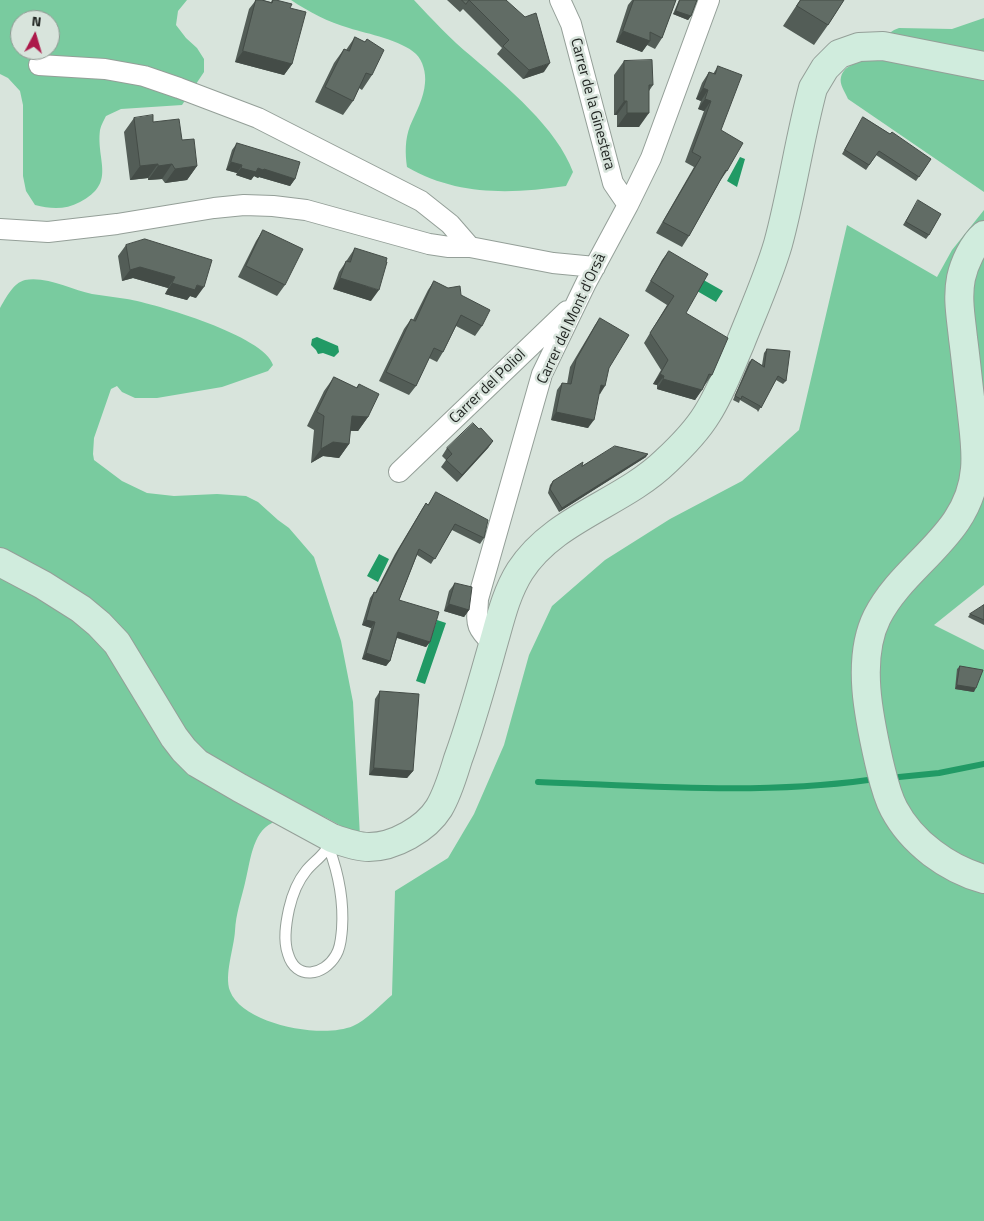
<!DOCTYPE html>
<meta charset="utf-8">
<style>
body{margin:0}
#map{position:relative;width:984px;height:1221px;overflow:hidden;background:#d8e4dc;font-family:"Titillium Web",sans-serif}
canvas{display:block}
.north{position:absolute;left:10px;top:10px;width:50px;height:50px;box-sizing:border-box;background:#d8e4dc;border:1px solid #8f9892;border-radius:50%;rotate:6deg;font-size:14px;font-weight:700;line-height:20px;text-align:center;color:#212522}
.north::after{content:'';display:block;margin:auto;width:18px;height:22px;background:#ac194a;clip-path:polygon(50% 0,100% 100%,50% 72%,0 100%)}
</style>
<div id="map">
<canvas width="984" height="1221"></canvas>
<div class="north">N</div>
</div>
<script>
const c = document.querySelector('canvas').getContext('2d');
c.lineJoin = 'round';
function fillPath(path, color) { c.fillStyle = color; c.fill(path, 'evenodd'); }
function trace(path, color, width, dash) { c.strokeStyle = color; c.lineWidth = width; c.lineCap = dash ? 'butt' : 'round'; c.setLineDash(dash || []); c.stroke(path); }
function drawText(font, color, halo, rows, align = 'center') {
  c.font = font + ' "Titillium Web",sans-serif'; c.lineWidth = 5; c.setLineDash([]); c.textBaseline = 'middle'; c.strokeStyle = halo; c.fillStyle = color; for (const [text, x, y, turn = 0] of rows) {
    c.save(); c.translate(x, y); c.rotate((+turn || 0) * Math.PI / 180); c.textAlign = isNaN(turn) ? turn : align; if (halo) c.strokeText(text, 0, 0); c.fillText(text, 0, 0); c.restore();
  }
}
const green = new Path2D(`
 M0,0H187L178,11L176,25L186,38L197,48L204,59V72L182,105L121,109L106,116C104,120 101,125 100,130C96,161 117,183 80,202C65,210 51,209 35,205L26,191L23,176V105L20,91L8,78L0,74ZM20,20H50V50H20Z
 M291,0H414C432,19 450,39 471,56C507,87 557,128 573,172L566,186C511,194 457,196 407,167C405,153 405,139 410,126C416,112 424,98 425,83C426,73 423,61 416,54C401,40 368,34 349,28C328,22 309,12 291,0Z
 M984,18V192L848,99C845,92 839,84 841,77C845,63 858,65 868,57C878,48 885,32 899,28L952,29Z
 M984,210V585L934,625L984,650V1221H0V308C6,298 13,283 25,280C47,276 72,290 92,294C104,296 115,297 127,299C156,304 265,336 273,365L268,371L222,387L157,398H135L122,392L117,386L111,389L94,438L93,454L94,460L122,481L147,493L174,496L217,494L246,496L258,502L278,520L289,528L314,557L341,641L353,702L360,837C348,831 336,822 324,817C313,812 301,813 291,817C285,819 278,820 272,823C252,832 250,864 245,883C241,900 236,913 235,931C234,948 224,975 230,991C243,1025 323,1039 353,1026C366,1021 381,1004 392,995L395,891L448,858L474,814L504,745L529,655L552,606L605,560L670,519L742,481L799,430L847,225L937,277L952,250Z`);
const water = new Path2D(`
 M740,157L745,159L737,187L727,181Z
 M700,278L723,291L716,302L697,291Z
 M317,337L338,346L339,352L334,357L323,353L318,354L316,350L311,345L312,339Z
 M379,554L389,559L378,582L367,576Z
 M437,620L446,623L425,684L416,681Z`);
const stream = new Path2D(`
 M899,777L939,773L984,764
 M538,782C648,786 759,795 868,780`);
const lane = new Path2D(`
 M329,848C339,875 344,900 342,929C341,938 341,947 336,955C324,976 296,981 288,954C283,940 286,923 289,909C292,896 297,882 306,871C315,860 327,854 331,839`);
const street = new Path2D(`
 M560,0L571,24L613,183L628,205
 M39,65L105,69L144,76L179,88L258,118L421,201L450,224L470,247
 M0,229L48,232L117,224L214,208L244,205L273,206L306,210L429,244L449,247H470L553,263L595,267
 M399,472L567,311
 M493,644C474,626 477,624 478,599L542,374L586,283L628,205L651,158L709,0`);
const secondary = new Path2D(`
 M984,235C973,244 964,264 961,278C957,298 961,318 963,338C966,360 968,383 971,405C973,427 977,448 975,469C970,536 904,563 877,617C856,659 869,718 879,762C883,778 886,794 894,809C912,843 948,869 984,879
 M0,562L43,585L81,609L99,624L117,643L174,737L184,750L197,763L240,788L332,838C343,842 357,847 369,847C394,847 426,829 439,808C448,793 453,775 458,759C473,718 484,676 496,634C502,612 508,590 520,571C554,518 622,504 666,461C681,447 696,432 707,414C721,392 730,367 740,344C753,311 768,278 778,244C792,193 799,140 813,88L825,68L839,54L859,47L883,46L984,66`);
const wall = new Path2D(`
 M256,0H262L271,2L272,0H276L292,64L284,75L235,62L249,9Z
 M447,0H507V1L544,72L523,79L497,54L502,48L463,9L460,12Z
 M632,0H676L662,38L655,49L647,45L642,52L616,42L628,5Z
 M679,0H697L691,16L688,20L673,14Z
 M800,0H844L828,25L814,45L783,26Z
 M355,37L365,42L367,39L372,75L362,90L359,88L353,101L343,115L315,102L334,63L344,49L346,50Z
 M624,61L653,85L649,91L639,127H617V115H614V75Z
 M718,66L721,130L727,171L720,181L689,236L682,247L656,233L694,167L685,162L704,111L698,109L701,101L696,99L702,83L709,72L713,74Z
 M863,117L890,134L931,159L916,181L876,155L866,170L842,154Z
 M134,118L153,122L182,140L197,166L187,180L165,183L162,179L148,180V178L130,180L124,132Z
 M237,143L295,179L290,186L259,177L258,178L254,176L251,180L236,175L237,173L226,170L232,150Z
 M916,204L929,235L926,239L903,225Z
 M263,230L285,285L277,296L238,277L256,241Z
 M145,239L196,298L190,296L187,300L165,294L168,288L133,278L122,281L118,256L126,245Z
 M355,248L371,301L333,289L339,272Z
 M669,251L686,313L712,375L705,385L695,400L657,389V385L653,384L661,370L644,343L667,305L645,291L662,260Z
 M434,281L461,295L482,326L475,336L456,326L443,352L437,362L429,358L416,386L409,395L379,381L404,329L411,319L413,320L428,290Z
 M600,318L609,368L600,394H599L588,428L551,420L557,390L562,383L567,384L570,367L595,325Z
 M767,349L786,381L783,384L776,380L758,412L757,410L740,400L739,403L733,400L749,362L752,359L762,365L764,353Z
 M334,377L356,388L359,384L368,417L358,431H350L349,444L339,458L323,456L311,463L314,430L307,426L324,391Z
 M479,429L493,441L488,448L457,482L441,467L446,460L442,456L447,448Z
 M646,457L559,512L548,493L550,485L553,481L582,466Z
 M436,492L484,538L480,544L452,530L431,564L417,555L399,600L430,642L426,647L397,638L390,661L386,666L362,659L371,628L362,625L370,598L374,592L375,593L395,554L422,509L426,503L428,505Z
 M455,583L469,610L464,617L444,611L449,591Z
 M984,605V625L968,617L970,614Z
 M960,666L974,692L955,689L957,669Z
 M380,691L413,771L407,778L369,775L375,699Z`);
const shadedWall = new Path2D(`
 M676,11L691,16L688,20L673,14Z
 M623,31L650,41L642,52L616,42Z
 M243,51L292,64L284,75L235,62Z
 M550,63L544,72L523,79L529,70Z
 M703,88L708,90L701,101L696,99Z
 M705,99L711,101L704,111L698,109Z
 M624,101H627L617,115H614Z
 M627,113H649L639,127H617Z
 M231,162L242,165L237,173L226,170Z
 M158,164L148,178L130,180L140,166Z
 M172,164L162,179L148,180L158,166Z
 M197,166L187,180L165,183L175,169Z
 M241,168L264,169L295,179L290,186L259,177L258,178L254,176L251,180L236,175Z
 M140,267L175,277L168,288L133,278L122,281L130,270Z
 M340,278L379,290L371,301L333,289Z
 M172,283L197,285L204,287L196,298L190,296L187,300L165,294Z
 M660,374L664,376L657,385L653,384Z
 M663,379L702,390L695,400L657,389Z
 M601,385L605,386L600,394L596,393Z
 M556,412L594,420L588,428L551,420Z
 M352,416L368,417L358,431L342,430Z
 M493,441L488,448L457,482L462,475Z
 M333,442L349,444L339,458L323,456L311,463L321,449Z
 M648,454L646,457L559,512L562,508Z
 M449,604L469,610L464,617L444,611Z
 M366,620L375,622L371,628L362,625Z
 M398,632L430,642L426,647L395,637Z
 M366,653L390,661L386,666L362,659Z
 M957,685L976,688L974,692L955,689Z
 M374,768L413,771L407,778L369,775Z`);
const building = new Path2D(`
 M256,0H262L272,3L273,0H276L292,4L290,8L306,12L292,64L243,51Z
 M462,0H506L525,17L536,13L550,63L529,70L503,46L509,40L469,0L466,4Z
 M634,0H676L662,38L650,32V41L623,31Z
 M680,0H697L691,16L676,11Z
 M801,0H844L828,25L797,6Z
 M355,37L365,42L367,39L384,50L372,75L366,73L353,101L325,87L344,49L349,51Z
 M652,60L653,85H649V113H627V101H624V61Z
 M718,66L742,75L721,130L743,143L727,171L726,170L689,236L663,222L701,157L692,152L711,101L705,99L708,90L703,88L709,72L715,74Z
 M153,115V122L179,119L182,140L194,139L197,166L175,169L172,164L158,166V164L140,166L134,118Z
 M863,117L890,134L892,132L931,159L919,177L879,151L869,165L845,150Z
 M237,143L300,162L295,179L264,169L263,170L258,168L256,172L241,168L242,165L231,162Z
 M918,200L941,214L929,235L906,222Z
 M263,230L303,249L285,285L246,266Z
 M145,239L212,260L204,287L197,285L195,290L172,283L175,277L140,267L130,270L126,245Z
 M355,248L387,258L386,262H387L379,290L340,278L346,261L350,262Z
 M669,251L708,274L686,313L728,338L712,375L709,374L702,390L663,379L664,376L660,374L668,360L650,333L674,296L651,281Z
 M434,281L448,288L460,286L461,295L490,310L482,326L461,315L443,352L434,348L416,386L386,372L411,319L415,321Z
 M600,318L629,335L609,368L605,386L601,385L594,420L556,412L562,383L571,384L576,360Z
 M767,349L790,351L786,381L778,376L761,408L760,406L742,396L741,399L735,396L752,359L764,367Z
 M334,377L357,388L359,384L379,394L368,417L352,416L349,444L333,442L321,449L324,416L317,412Z
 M473,423L479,429L481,428L493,441L462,475L446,460L452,454L447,448Z
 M615,446L648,454L562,508L550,489L553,481L583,462L582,466Z
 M436,492L488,520L484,538L455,524L435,559L419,549L399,600L439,612L430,642L398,632L390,661L366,653L375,622L366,620L374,592L376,593L399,549L426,503L428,505Z
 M455,583L472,587L469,610L449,604Z
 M984,605V620L970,614Z
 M960,666L983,670L976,688L957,685Z
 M380,691L419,694L413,771L374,768Z`);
const streetNames = [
 ["Carrer de la Ginestera",592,104,75],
 ["Carrer del Mont d'Orsà",572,319,-65],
 ["Carrer del Poliol",488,387,-44]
];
fillPath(green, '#79cb9f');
fillPath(water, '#219a65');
trace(stream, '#219a65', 6);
trace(lane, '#949f98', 12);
trace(street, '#949f98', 22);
trace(secondary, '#949f98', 30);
trace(lane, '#fff', 10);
trace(street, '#fff', 20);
trace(secondary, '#d0ecdd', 28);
fillPath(wall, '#535d57');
fillPath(shadedWall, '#444c47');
fillPath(building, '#616c65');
trace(building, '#444c47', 1);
drawText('15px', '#212522', '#d8e4dc', streetNames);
</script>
